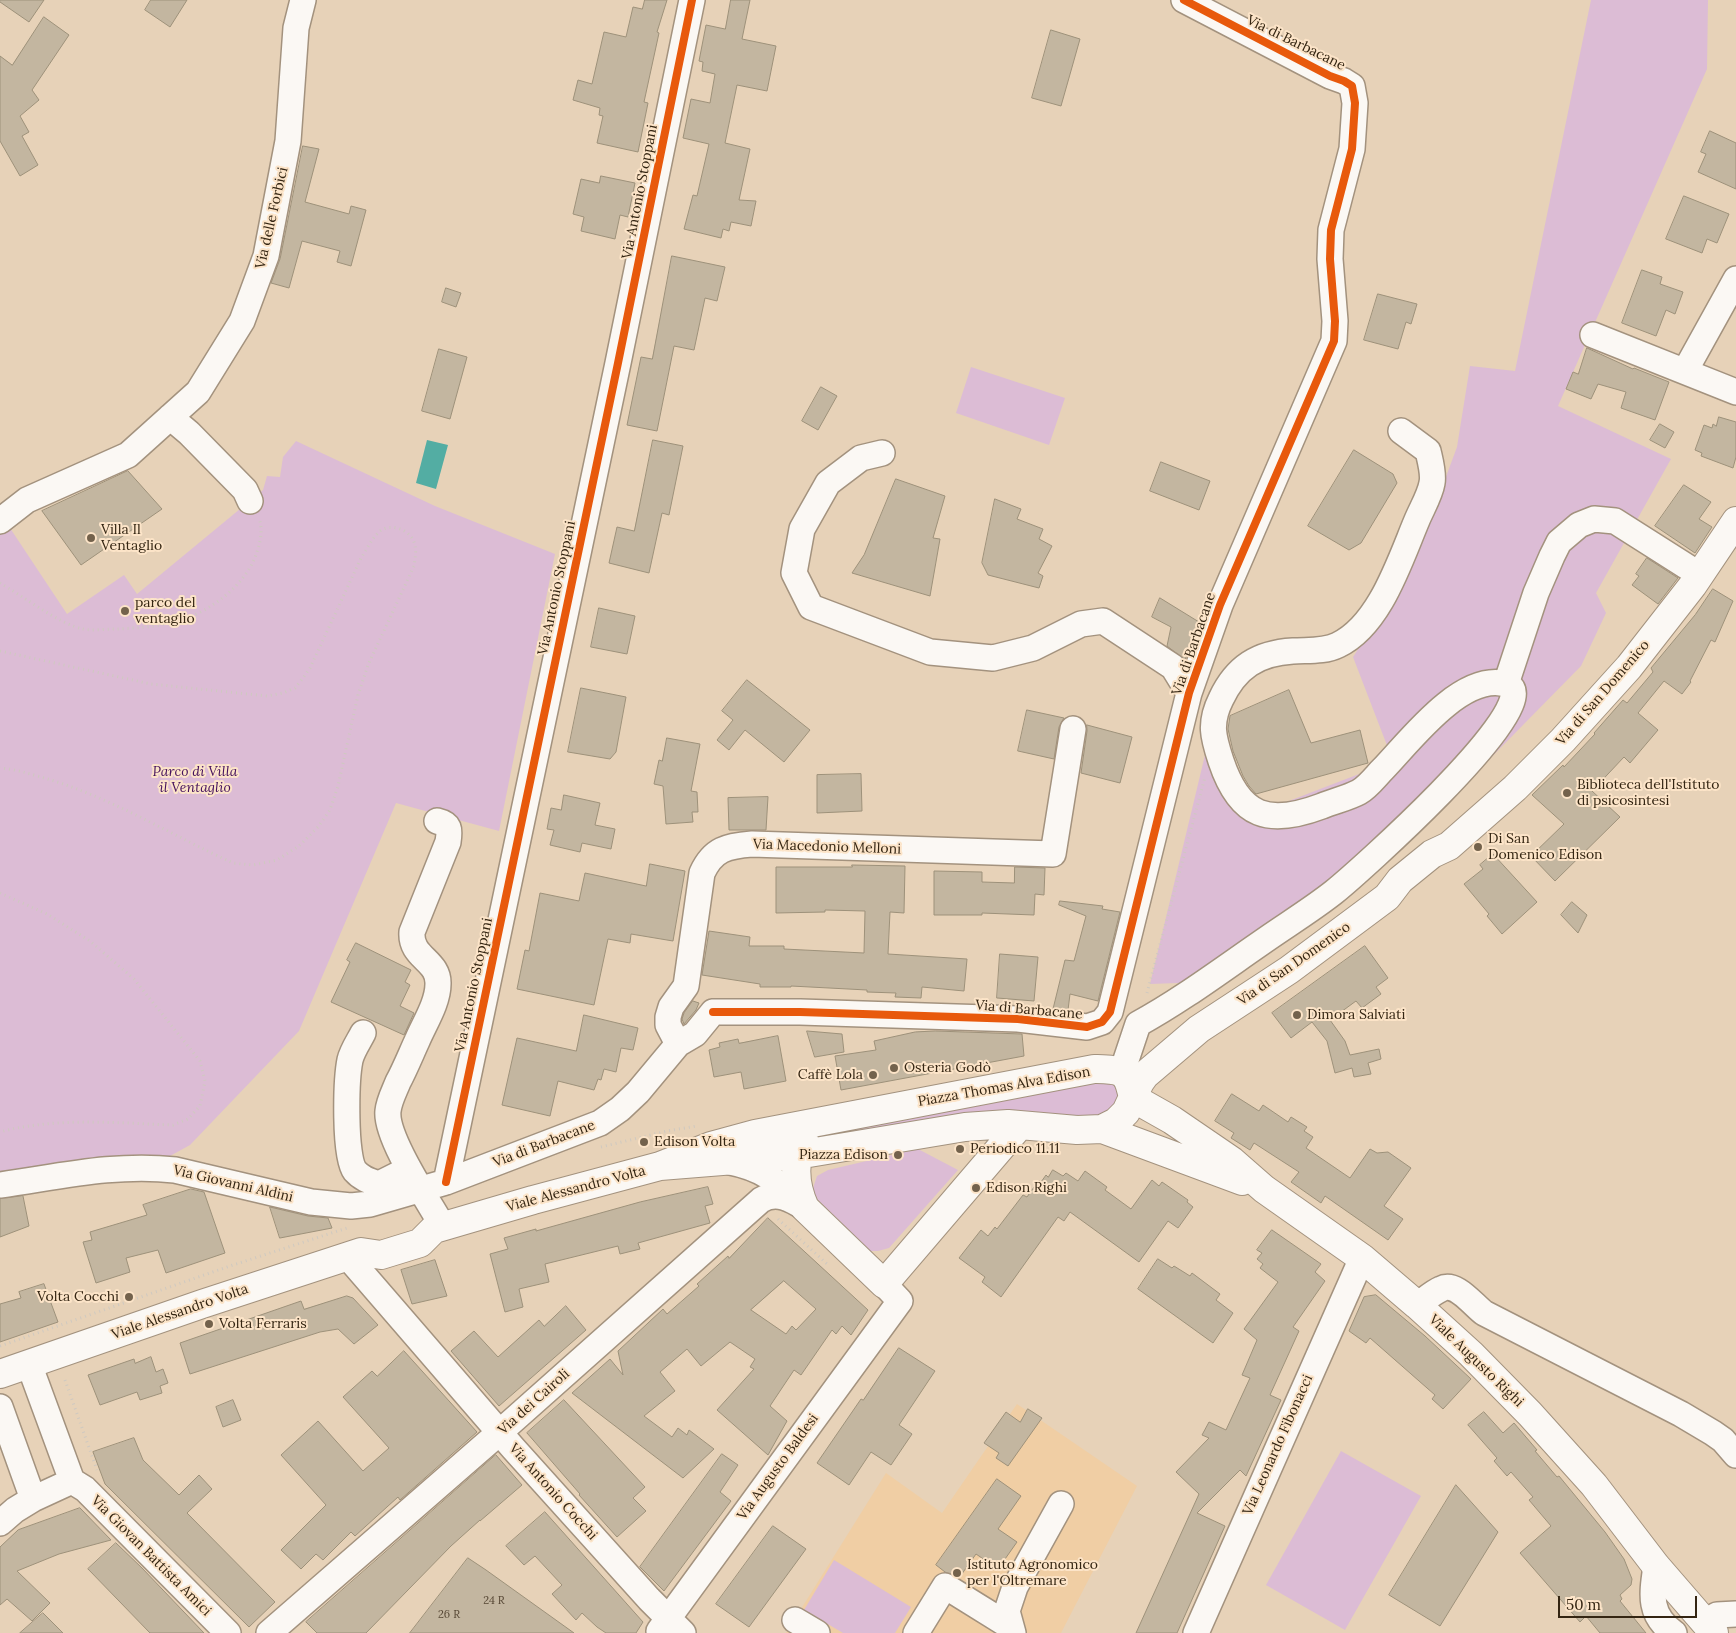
<!DOCTYPE html>
<meta charset="utf-8">
<style>
body{margin:0}
#map{position:relative;width:1736px;height:1633px;overflow:hidden;background:#e7d2b8;font-family:Lora,serif}
canvas{display:block}
.scale{position:absolute;left:1558px;top:1596px;width:139px;height:22px;box-sizing:border-box;border:2px solid #342512;border-top:0;padding-left:6px;font-size:15px;line-height:18px;white-space:nowrap;color:#342512;-webkit-text-stroke:4px #fce4c8;paint-order:stroke}
</style>
<div id="map">
<canvas width="1736" height="1633"></canvas>
<div class="scale">50 m</div>
</div>
<script>
const c = document.querySelector('canvas').getContext('2d');
c.lineJoin = 'round';
function fillPath(path, color) { c.fillStyle = color; c.fill(path, 'evenodd'); }
function trace(path, color, width, dash) { c.strokeStyle = color; c.lineWidth = width; c.lineCap = dash ? 'butt' : 'round'; c.setLineDash(dash || []); c.stroke(path); }
function drawText(font, color, halo, rows, align = 'center') {
  c.font = font + ' Lora,serif'; c.lineWidth = 4; c.setLineDash([]); c.textBaseline = 'middle'; c.strokeStyle = halo; c.fillStyle = color; for (const [text, x, y, turn = 0] of rows) {
    c.save(); c.translate(x, y); c.rotate((+turn || 0) * Math.PI / 180); c.textAlign = isNaN(turn) ? turn : align; if (halo) c.strokeText(text, 0, 0); c.fillText(text, 0, 0); c.restore();
  }
}
const built = new Path2D(`
 M1017,1404L1137,1486L1061,1633H786L886,1473L942,1513Z`);
const green = new Path2D(`
 M1591,0H1708L1707,69L1558,406L1671,459L1596,593L1606,613L1581,666L1408,842L1242,966L1178,983L1150,984L1205,755L1242,819L1393,761L1353,657L1413,566L1457,447L1470,366L1515,371Z
 M971,367L1065,398L1049,445L956,413Z
 M296,441L435,506L555,554L499,831L396,803L299,1031L190,1145L170,1156L168,1162L0,1178V531L8,525L67,614L124,575L137,594L263,490L267,476L280,477L283,457Z
 M1117,1079L1121,1101L1099,1118L821,1140L818,1134L820,1130Z
 M918,1149L958,1170L889,1248L878,1251H870L816,1198L813,1188L817,1176L828,1170Z
 M1341,1451L1421,1496L1345,1630L1266,1585Z
 M834,1560L911,1607L895,1633H843L804,1610Z`);
const water = new Path2D(`
 M427,440L448,445L436,489L416,483Z`);
const building = new Path2D(`
 M0,0H44L29,22L0,2Z
 M151,0H187L170,27L145,10Z
 M645,0H667L657,32L659,33L644,102L648,103L638,152L597,143L603,116L599,115L600,108L573,100L578,80L592,84L604,32L626,37L633,7L642,9Z
 M731,0H750L742,39L776,46L767,91L737,85L725,143L750,149L739,200L756,201L751,226L731,222L729,231L723,229L721,238L684,229L693,195L697,196L709,144L683,138L691,99L710,103L715,74L702,71L703,62L699,61L706,25L725,29Z
 M44,17L69,35L32,90L39,100L20,116L29,132L22,136L38,165L20,176L0,141V56L12,65Z
 M1051,30L1080,39L1061,106L1032,98Z
 M1710,131L1736,143V189L1698,172L1706,154L1701,152Z
 M303,146L319,149L305,202L349,214L351,206L366,210L351,266L337,262L340,251L302,241L289,288L271,283L280,259Z
 M601,176L635,183L628,217L620,215L615,239L581,231L584,217L573,214L581,179L599,183Z
 M1684,196L1729,214L1717,243L1707,239L1702,253L1666,239Z
 M672,256L725,267L717,301L705,298L694,350L674,346L657,431L627,425L641,357L652,359Z
 M1642,270L1662,277L1660,284L1683,292L1675,314L1666,310L1656,336L1622,323Z
 M446,288L461,293L456,307L442,302Z
 M1378,294L1417,304L1411,324L1406,322L1398,349L1364,340Z
 M1587,348L1633,369L1634,368L1669,382L1655,420L1621,408L1626,392L1598,384L1591,399L1566,389L1573,372L1578,374Z
 M439,349L467,357L450,419L422,411Z
 M821,387L837,396L818,430L802,421Z
 M1719,417L1736,422V457L1733,468L1701,456L1702,453L1695,450L1704,425L1712,428L1713,424L1716,426Z
 M1660,424L1674,432L1665,448L1650,440Z
 M653,440L683,446L669,515L662,513L649,573L609,563L617,527L634,531Z
 M1354,450L1393,474L1397,483L1361,543L1349,550L1308,526Z
 M1161,462L1210,481L1199,510L1150,491Z
 M128,471L162,509L81,565L42,511Z
 M896,479L945,496L933,538L940,539L930,596L852,573L864,555Z
 M1684,485L1711,502L1699,519L1712,527L1695,553L1655,526Z
 M995,499L1021,509L1017,519L1043,529L1039,539L1052,546L1038,573L1043,576L1039,588L988,575L982,563Z
 M1647,558L1678,578L1658,604L1632,585L1639,576L1636,574Z
 M1713,589L1733,601L1715,642L1711,640L1690,681L1691,682L1682,694L1664,681L1638,713L1658,730L1630,763L1624,757L1592,791L1620,817L1555,881L1531,856L1564,824L1532,795L1563,765L1564,767L1595,734L1594,733L1623,700L1627,703L1653,672L1651,668L1695,615Z
 M1160,598L1199,622L1185,660L1167,646L1171,627L1152,617Z
 M599,608L635,616L627,654L591,647Z
 M747,680L810,730L784,762L745,730L729,750L717,740L733,720L722,711Z
 M581,688L626,697L616,752L610,759L568,752Z
 M1289,690L1311,743L1360,730L1368,763L1256,794L1249,786L1243,776L1233,751L1228,729L1230,716Z
 M1027,710L1064,718L1059,727L1054,759L1018,751Z
 M1087,725L1132,737L1120,783L1081,773L1087,731Z
 M667,738L700,744L691,791L697,792L698,812H692L693,822L666,824L663,786L654,784L659,760L662,761Z
 M861,774L862,811L817,813V775Z
 M564,795L600,803L595,825L615,829L611,849L582,843L580,852L550,845L554,830L547,829L551,808L561,810Z
 M768,797L766,830H729L728,798Z
 M1493,854L1537,902L1502,934L1487,916L1489,914L1464,884L1483,869L1480,865Z
 M650,864L685,871L673,941L631,934L630,943L608,939L594,1005L517,989L525,950L529,951L540,893L579,901L585,873L646,886Z
 M852,865L905,866L904,913L890,912L888,954L967,959L964,991L922,987L921,998L895,997L896,993L867,992V990L791,986V987H760V984L702,975L709,931L750,937L749,946H784V949L864,953L865,911L825,910V912L776,913V867H852Z
 M1015,867L1045,868L1044,895L1035,894L1034,915L982,913V915H934V871L982,872V882L1014,883Z
 M1060,901L1103,906L1102,909L1120,912L1098,1001L1070,994L1068,1010L1053,1009L1065,960L1074,961L1086,916L1059,905Z
 M1572,902L1587,915L1578,933L1561,915Z
 M356,943L411,970L405,982L410,985L400,1006L414,1013L404,1035L331,1002L350,962L347,960Z
 M1365,946L1388,978L1376,987L1381,994L1362,1008L1356,1001L1330,1020L1345,1041L1350,1055L1379,1049L1381,1059L1368,1063L1371,1074L1354,1077L1352,1068L1335,1073L1327,1041L1312,1022L1291,1038L1272,1013Z
 M1000,954L1038,957L1034,1001L997,998Z
 M693,1001L699,1003L696,1010L684,1024L682,1019L684,1013Z
 M584,1015L638,1028L633,1050L621,1048L616,1072L604,1069L601,1080L598,1079L594,1090L558,1081L550,1116L502,1105L517,1038L576,1051Z
 M807,1031L842,1034L844,1052L815,1057Z
 M936,1031L1022,1034L1024,1056L841,1090L835,1056L876,1050L874,1041L915,1032Z
 M778,1036L786,1081L744,1089L741,1072L714,1077L709,1050L720,1047L719,1043L738,1039L739,1043Z
 M1232,1094L1259,1111L1263,1105L1288,1122L1291,1117L1307,1127L1304,1131L1313,1137L1306,1148L1350,1178L1370,1149L1377,1153L1388,1152L1411,1168L1384,1206L1403,1219L1388,1240L1325,1196L1321,1203L1291,1182L1299,1172L1254,1143L1250,1150L1231,1138L1234,1133L1215,1121Z
 M1053,1170L1063,1176L1066,1173L1078,1181L1085,1171L1107,1187L1105,1190L1131,1209L1152,1180L1159,1186L1162,1182L1188,1200L1187,1202L1193,1207L1178,1228L1168,1221L1139,1262L1070,1212L1064,1221L1058,1217L1001,1297L982,1282L985,1277L959,1258L981,1230L988,1236L995,1227L997,1229L1023,1195L1027,1197L1039,1180L1041,1182L1046,1175L1048,1177Z
 M708,1187L713,1204L705,1206L710,1223L638,1243L640,1249L620,1254L618,1246L545,1264L549,1282L519,1289L523,1307L505,1312L490,1254L508,1249L504,1238L536,1229V1231L640,1202Z
 M191,1189L204,1192L225,1253L166,1273L158,1250L126,1258L130,1272L96,1283L83,1242L92,1240L90,1232L147,1215L143,1205Z
 M23,1196L29,1226L0,1237V1199Z
 M270,1207L308,1216L328,1218L332,1228L280,1238Z
 M768,1218L868,1310L851,1335L842,1326L836,1334L832,1330L801,1375L794,1370L770,1406L787,1421L768,1455L717,1410L754,1369L750,1367L755,1359L730,1342L701,1366L687,1349L660,1372L675,1391L644,1416L672,1437L678,1428L687,1435L689,1430L714,1449L683,1478L572,1393L610,1359L623,1375L618,1351L663,1309L667,1314L699,1286L697,1284L728,1256L729,1258ZM784,1281L816,1309L796,1330L792,1326L786,1334L751,1310Z
 M1272,1230L1321,1264L1315,1272L1325,1281L1293,1327L1299,1331L1270,1395L1281,1400L1246,1476L1240,1470L1197,1513L1225,1526L1177,1633H1136L1199,1494L1176,1472L1209,1438L1202,1435L1209,1422L1226,1430L1250,1378L1242,1375L1257,1340L1244,1329L1278,1282L1260,1268L1263,1264L1257,1259L1262,1253L1257,1250Z
 M1158,1259L1172,1268L1174,1266L1190,1276L1192,1273L1220,1294L1216,1300L1233,1313L1213,1343L1138,1289Z
 M435,1260L447,1296L412,1304L401,1270Z
 M44,1284L58,1322L0,1342V1304L21,1298L19,1292Z
 M1376,1295L1425,1336L1471,1379L1443,1409L1432,1399L1435,1395L1370,1338L1366,1343L1349,1331L1364,1297Z
 M347,1296L353,1298L378,1325L354,1344L338,1329L320,1332L190,1374L180,1343L301,1301L304,1309Z
 M566,1306L586,1330L499,1406L451,1351L474,1331L498,1357L539,1320L544,1326Z
 M899,1348L935,1371L899,1425L912,1434L891,1465L871,1452L849,1485L817,1463L861,1399L863,1400Z
 M404,1351L477,1432L400,1500L398,1497L355,1536L351,1532L323,1560L316,1554L301,1569L281,1550L326,1505L281,1455L318,1421L363,1471L389,1448L343,1397L372,1371L377,1376Z
 M151,1357L156,1372L163,1369L168,1383L160,1386L162,1393L140,1400L137,1392L100,1405L88,1375L134,1359L135,1363Z
 M233,1400L241,1420L223,1427L216,1407Z
 M564,1400L645,1487L633,1498L646,1511L617,1537L579,1495L580,1494L527,1433Z
 M1028,1409L1042,1418L1008,1466L996,1458L999,1453L984,1443L1006,1412L1020,1422Z
 M1484,1412L1503,1433L1514,1423L1537,1450L1535,1451L1557,1477L1559,1476L1605,1532L1624,1559L1632,1579L1631,1585L1620,1595L1622,1599L1620,1601L1646,1633H1600L1586,1616L1580,1622L1520,1553L1551,1526L1529,1500L1533,1497L1511,1472L1507,1476L1494,1461L1497,1458L1468,1425Z
 M134,1438L143,1460L179,1495L199,1475L212,1489L187,1513L275,1602L249,1627L105,1484L93,1452Z
 M722,1454L738,1465L720,1492L731,1501L664,1591L640,1567Z
 M496,1455L522,1485L480,1521V1520L451,1546L366,1633H317L306,1622Z
 M997,1479L1021,1496L998,1529L1017,1542L998,1569L976,1554L959,1578L945,1572L936,1565Z
 M1456,1485L1498,1532L1440,1626L1389,1595Z
 M80,1508L111,1540L59,1554L17,1571L50,1603L32,1621L7,1599L0,1605V1547L18,1530Z
 M545,1512L643,1622L636,1633H606L597,1627L582,1613L576,1620L552,1594L562,1585L535,1556L524,1565L506,1546Z
 M773,1526L806,1549L749,1627L716,1604Z
 M116,1543L142,1568L204,1633H150L88,1569Z
 M468,1558L486,1570L574,1633H410Z
 M43,1613L63,1633H20Z`);
const path = new Path2D(`
 M0,583C21,595 61,625 83,629C94,631 106,629 117,629C137,628 170,626 188,618C214,607 240,588 253,562C259,548 264,533 259,518
 M0,651L151,684L267,696L283,693L295,688L303,678L310,668L361,558C367,549 372,538 380,531C391,523 409,529 414,542C417,550 415,558 414,566L368,665L358,695L338,786L330,810L318,827L299,846L277,860L253,865L233,863C169,834 109,796 41,777C27,773 14,769 0,768
 M0,893L47,914L90,941L134,979L200,1061L205,1081L200,1106L188,1119L173,1125C116,1123 55,1117 0,1132
 M1147,993L1205,777
 M601,1147L667,1131L697,1126
 M778,1219L827,1264
 M0,1346L230,1266L347,1228
 M65,1380L97,1470`);
const minor = new Path2D(`
 M1593,335L1736,392
 M1685,371L1736,279
 M170,417L189,433L245,490L250,501
 M882,453L861,458L828,483L802,529L794,573L811,607L930,652L993,658L1033,648L1081,624L1103,621L1173,667L1189,693
 M0,521L27,500L128,455L198,392L242,321L266,256L288,141L296,28L303,0
 M1506,684L1536,593L1552,556L1559,542L1579,525L1594,519L1615,521L1700,575
 M437,821C450,824 450,829 448,842L412,932C410,958 439,960 438,984C438,1003 424,1024 417,1041C411,1054 405,1069 398,1082C394,1092 389,1101 388,1111C385,1137 429,1202 443,1227
 M713,1012H800L1018,1019L1087,1027L1102,1022L1110,1012L1189,693L1220,605L1334,341L1335,321L1330,259L1331,230L1352,149L1355,103L1352,86L1344,81L1330,76L1184,0
 M363,1033C359,1041 352,1051 350,1060C346,1080 344,1157 355,1171C362,1179 370,1181 379,1184L409,1169
 M678,1044L668,1025V1017L671,1007L686,986L702,873C713,849 727,846 752,844L1053,854L1073,729
 M1125,1063L1138,1024C1180,1001 1219,972 1258,945C1283,927 1310,911 1334,892C1361,870 1530,719 1512,688C1510,684 1505,684 1501,683C1458,677 1410,741 1383,769C1376,776 1368,787 1359,792C1348,798 1334,801 1322,806C1269,826 1240,818 1221,761C1213,737 1209,723 1221,699C1236,667 1258,653 1293,651C1308,650 1324,652 1338,645C1380,625 1400,560 1417,520C1422,508 1430,495 1432,483C1434,474 1430,460 1428,451L1401,431
 M730,1162C761,1168 776,1180 798,1201
 M446,1182L618,363L692,0
 M0,1185C58,1177 116,1163 175,1170L311,1202L351,1206L370,1204L446,1182L600,1123L620,1109L638,1092L678,1044L695,1034L713,1012
 M348,1257L513,1448L649,1599L683,1633
 M1417,1305C1425,1300 1432,1293 1441,1289C1456,1281 1473,1305 1484,1313L1681,1414L1713,1433L1723,1440L1736,1455
 M0,1407L33,1499L72,1481L29,1364
 M72,1481L85,1489L228,1633
 M0,1523L15,1510L33,1499
 M1656,1566C1652,1594 1648,1615 1674,1633
 M795,1620L817,1633
 M1705,1623L1717,1615L1736,1614
 M659,1631L900,1301L884,1284
 M269,1633L500,1432L761,1200C777,1191 791,1199 805,1208
 M916,1633L945,1586L1011,1627
 M1013,1633L1007,1611L1015,1587L1061,1504
 M1196,1633L1362,1258`);
const major = new Path2D(`
 M1133,1098L1172,1120L1232,1161L1264,1189L1362,1258L1417,1305L1471,1354L1530,1414L1594,1485L1656,1566L1714,1633
 M1102,1129L1242,1181
 M804,1140C792,1163 795,1186 805,1208L884,1284L1020,1125
 M660,1166L797,1155L965,1127L1008,1124L1077,1130L1102,1129L1116,1122L1126,1112L1140,1082L1145,1075L1199,1029L1289,970L1387,897L1400,880L1432,854L1449,846L1515,788L1563,740L1629,667L1693,585L1736,521
 M0,1374L202,1304L361,1252L381,1255L420,1243L434,1229L533,1200L660,1166L711,1146L755,1134L1094,1069C1122,1070 1127,1069 1133,1098`);
const cycleway = new Path2D(`
 M713,1012H800L1018,1019L1087,1027L1102,1022L1110,1012L1189,693L1220,605L1334,341L1335,321L1330,259L1331,230L1352,149L1355,103L1352,86L1344,81L1330,76L1184,0
 M446,1182L618,363L692,0`);
const markers = [
 [91,538,5,"#73624c"],
 [125,611,5,"#73624c"],
 [1567,793,5,"#73624c"],
 [1478,847,5,"#73624c"],
 [1297,1015,5,"#73624c"],
 [894,1068,5,"#73624c"],
 [873,1075,5,"#73624c"],
 [644,1142,5,"#73624c"],
 [960,1149,5,"#73624c"],
 [898,1155,5,"#73624c"],
 [976,1188,5,"#73624c"],
 [129,1297,5,"#73624c"],
 [209,1324,5,"#73624c"],
 [957,1573,5,"#73624c"]
];
const numberNames = [
 ["24 R",494,1601],
 ["26 R",449,1615]
];
const streetNames = [
 ["Via di Barbacane",1296,43,26],
 ["Via Antonio Stoppani",640,192,-79],
 ["Via delle Forbici",272,218,-77],
 ["Via Antonio Stoppani",557,588,-78],
 ["Via di Barbacane",1194,644,-71],
 ["Via di San Domenico",1603,693,-49],
 ["Via Macedonio Melloni",827,847,2],
 ["Via di San Domenico",1294,964,-35],
 ["Via Antonio Stoppani",474,985,-78],
 ["Via di Barbacane",1029,1010,5],
 ["Piazza Thomas Alva Edison",1004,1087,-10],
 ["Via di Barbacane",544,1144,-21],
 ["Via Giovanni Aldini",233,1184,13],
 ["Viale Alessandro Volta",576,1189,-15],
 ["Viale Alessandro Volta",180,1312,-19],
 ["Viale Augusto Righi",1476,1361,44],
 ["Via dei Cairoli",534,1402,-42],
 ["Via Leonardo Fibonacci",1278,1445,-66],
 ["Via Augusto Baldesi",778,1467,-54],
 ["Via Antonio Cocchi",553,1492,48],
 ["Via Giovan Battista Amici",151,1556,45]
];
const poiNames = [
 ["Villa Il",101,530],
 ["Ventaglio",101,546],
 ["parco del",135,603],
 ["ventaglio",135,619],
 ["Biblioteca dell'Istituto",1577,785],
 ["di psicosintesi",1577,801],
 ["Di San",1488,839],
 ["Domenico Edison",1488,855],
 ["Dimora Salviati",1307,1015],
 ["Osteria Godò",904,1068],
 ["Caffè Lola",863,1075,"right"],
 ["Edison Volta",654,1142],
 ["Periodico 11.11",970,1149],
 ["Piazza Edison",888,1155,"right"],
 ["Edison Righi",986,1188],
 ["Volta Cocchi",119,1297,"right"],
 ["Volta Ferraris",219,1324],
 ["Istituto Agronomico",967,1565],
 ["per l'Oltremare",967,1581]
];
const parkNames = [
 ["Parco di Villa",195,772],
 ["il Ventaglio",195,788]
];
fillPath(built, '#f0cea4');
fillPath(green, '#dcbcd5');
fillPath(water, '#53ada3');
fillPath(building, '#c3b6a0');
trace(building, '#9d917a', 1);
trace(minor, '#a3927e', 28);
trace(major, '#a3927e', 30);
trace(path, '#cfc9c0', 3, [1, 4]);
trace(minor, '#fbf8f4', 25);
trace(major, '#fbf8f4', 28);
trace(cycleway, '#e8590c', 8);
for (const [x, y, r, color] of markers) { const dot = new Path2D(); dot.arc(x, y, r, 0, 2 * Math.PI); c.fillStyle = color; c.fill(dot); trace(dot, '#fce4c8', 2); }
drawText('11px', '#584936', null, numberNames);
drawText('14px', '#342512', '#fce4c8', streetNames);
drawText('14px', '#342512', '#fce4c8', poiNames, 'left');
drawText('italic 14px', '#44105c', '#fce4c8', parkNames);
</script>
